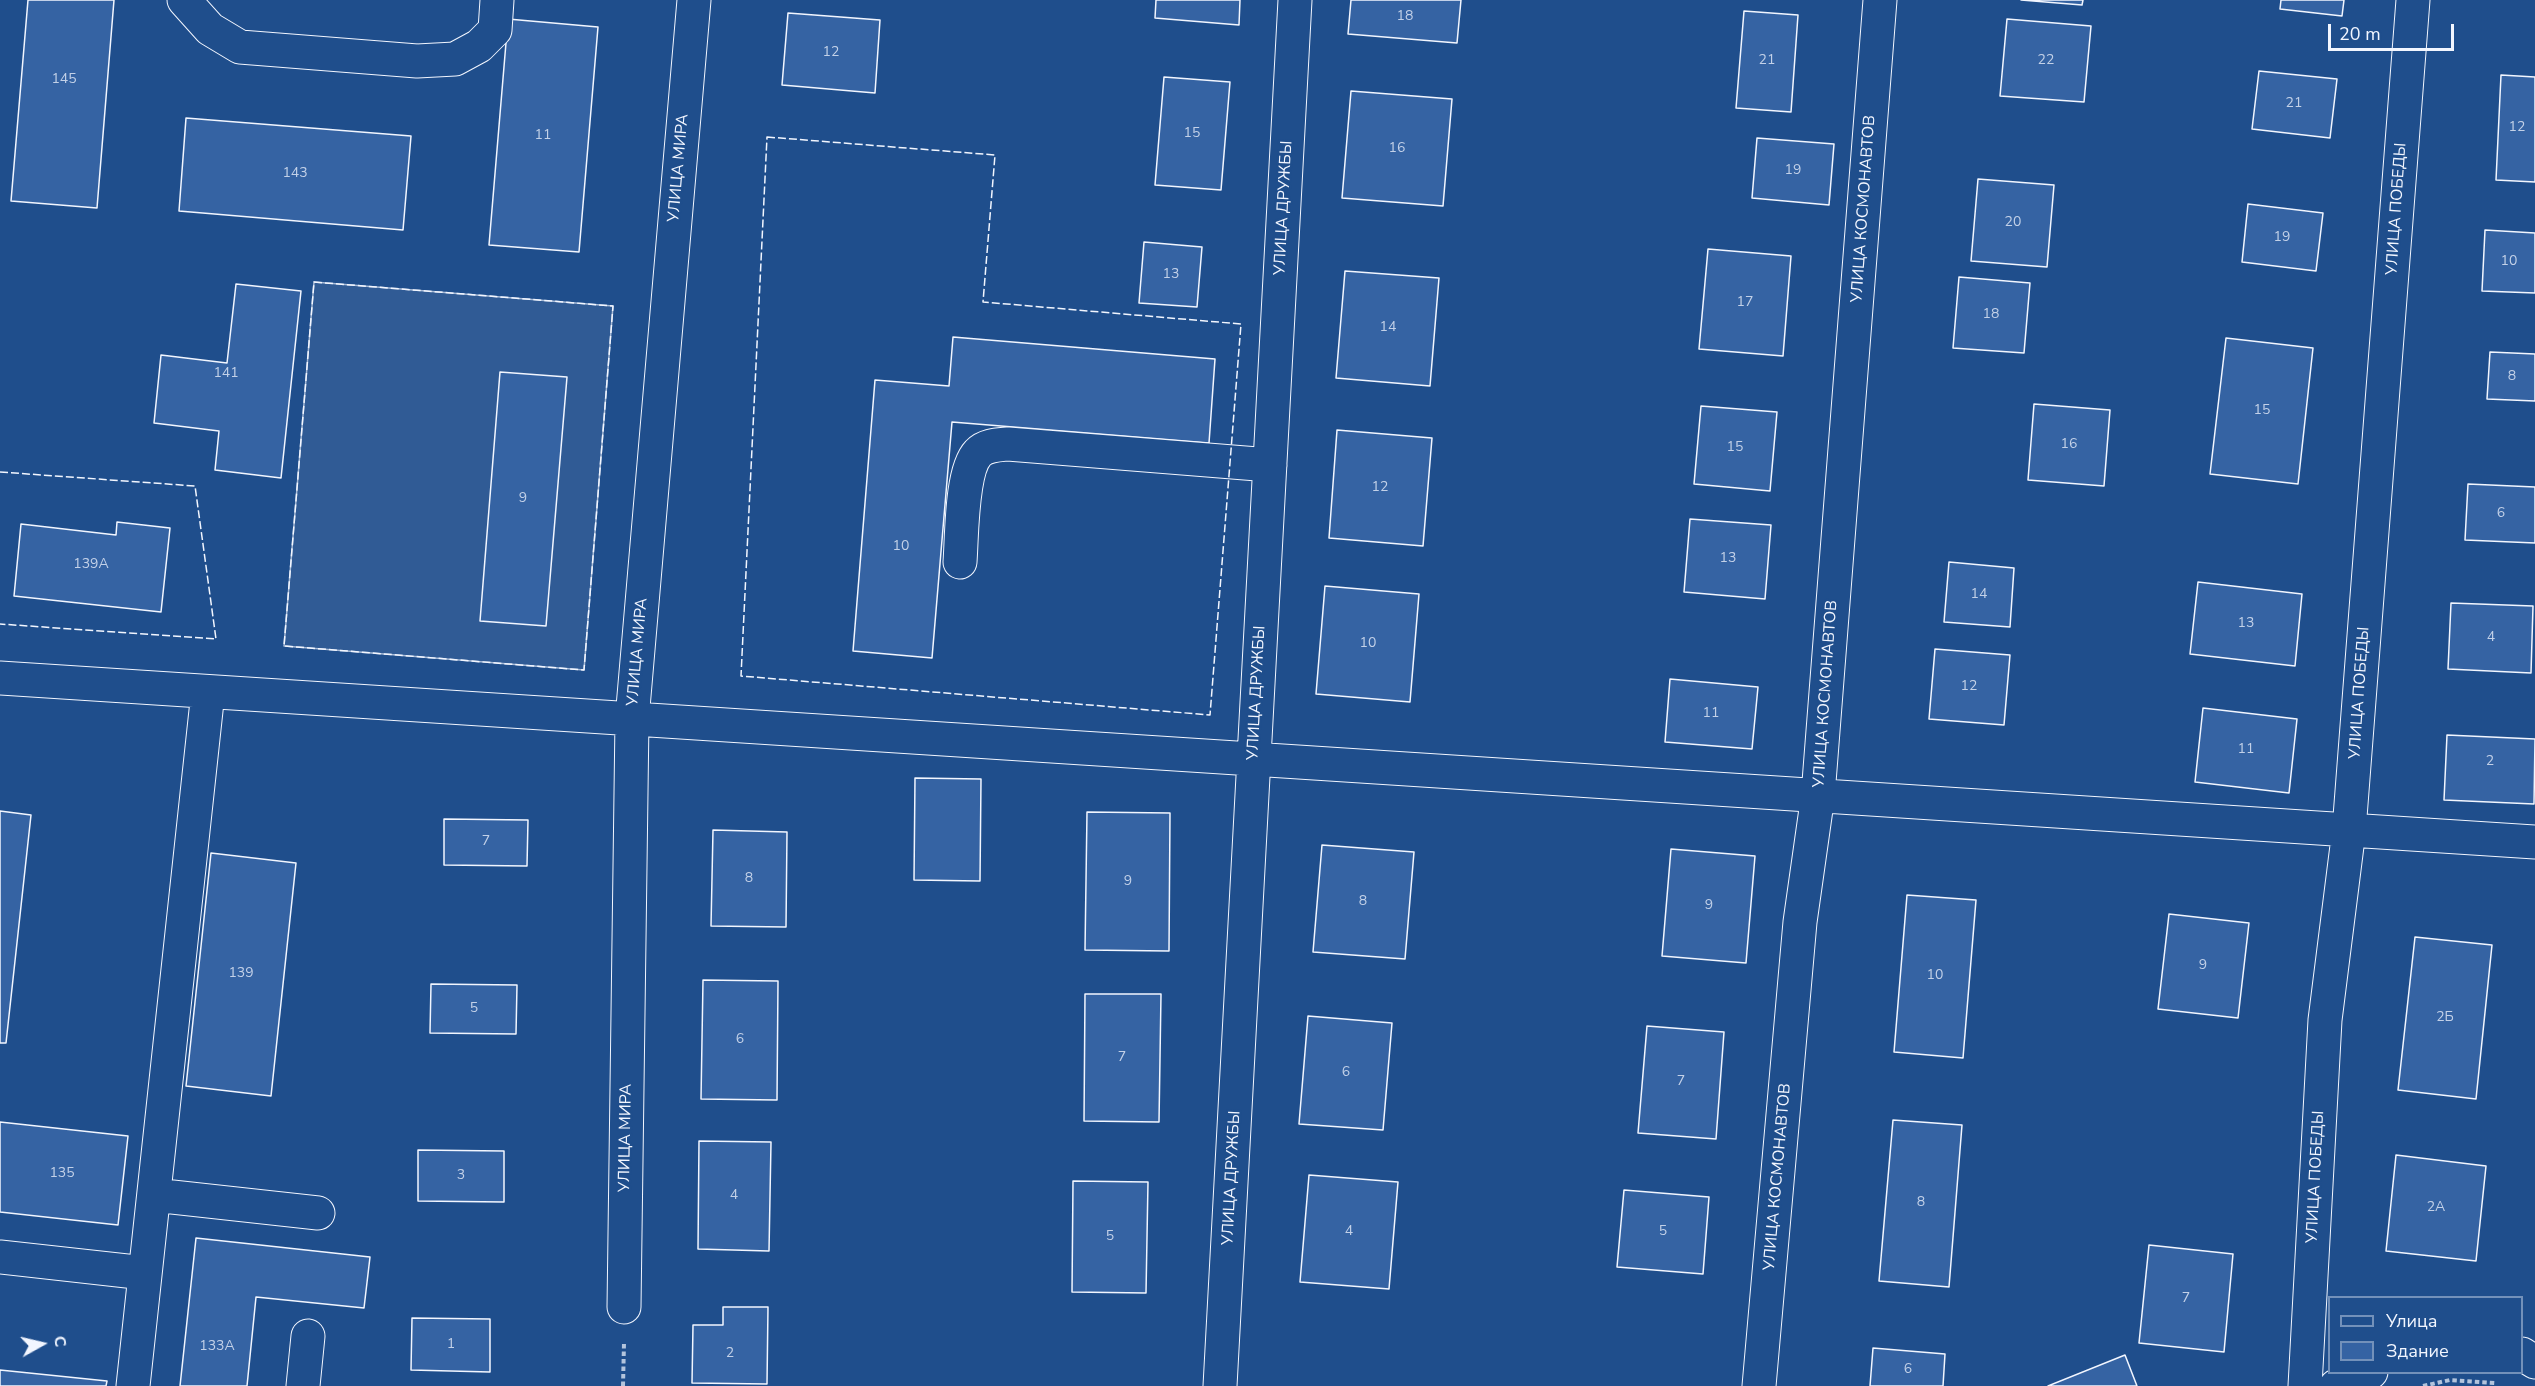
<!DOCTYPE html>
<meta charset="utf-8">
<style>
body{margin:0}
#map{position:relative;width:2535px;height:1386px;overflow:hidden;background:#1f4e8c;font-family:"Nunito Sans",sans-serif}
canvas{display:block}
.legend{position:absolute;left:2328px;top:1296px;width:195px;height:78px;box-sizing:border-box;background:#1f4e8c;border:2px solid #7391ba;margin:0;padding:8px 10px;list-style:none;font-size:18px;color:#f2f6ff}
.legend li{display:flex;align-items:center;gap:12px;height:30px}
.legend b{width:30px;border:2px solid #7391ba}
.north{position:absolute;left:12px;top:1314px;width:60px;height:60px;-webkit-text-stroke:4px #1f4e8c;paint-order:stroke;rotate:82deg;font-size:16px;font-weight:700;line-height:24px;text-align:center;color:#f2f6ff}
.north::after{content:'';display:block;margin:auto;width:21px;height:27px;background:#f2f6ff;clip-path:polygon(50% 0,100% 100%,50% 72%,0 100%)}
.scale{position:absolute;left:2328px;top:24px;width:126px;height:27px;box-sizing:border-box;border:3px solid #f2f6ff;border-top:0;padding-left:8px;font-size:18px;line-height:21px;white-space:nowrap;color:#f2f6ff;-webkit-text-stroke:4px #1f4e8c;paint-order:stroke}
</style>
<div id="map">
<canvas width="2535" height="1386"></canvas>
<ul class="legend">
<li><b style="height:8px;background:#1f4e8c"></b>Улица</li>
<li><b style="height:16px;background:#3563a3"></b>Здание</li>
</ul>
<div class="north">С</div>
<div class="scale">20 m</div>
</div>
<script>
const c = document.querySelector('canvas').getContext('2d');
c.lineJoin = 'round';
function fillPath(path, color) { c.fillStyle = color; c.fill(path, 'evenodd'); }
function trace(path, color, width, dash) { c.strokeStyle = color; c.lineWidth = width; c.lineCap = dash ? 'butt' : 'round'; c.setLineDash(dash || []); c.stroke(path); }
function drawText(font, color, halo, rows, align = 'center') {
  c.font = font + ' "Nunito Sans",sans-serif'; c.lineWidth = 4.5; c.setLineDash([]); c.textBaseline = 'middle'; c.strokeStyle = halo; c.fillStyle = color; for (const [text, x, y, turn = 0] of rows) {
    c.save(); c.translate(x, y); c.rotate((+turn || 0) * Math.PI / 180); c.textAlign = isNaN(turn) ? turn : align; if (halo) c.strokeText(text, 0, 0); c.fillText(text, 0, 0); c.restore();
  }
}
const built = new Path2D(`
 M314,282L613,306L584,670L284,646Z`);
const building = new Path2D(`
 M28,0H114L97,208L11,201Z
 M1156,0H1240L1239,25L1155,18Z
 M1351,0H1461L1457,43L1348,34Z
 M2021,0H2083L2082,5Z
 M2281,0H2344L2342,16L2280,9Z
 M1744,11L1798,15L1791,112L1736,108Z
 M788,13L880,20L875,93L782,85Z
 M508,19L598,27L579,252L489,245Z
 M2007,19L2091,26L2084,102L2000,96Z
 M2259,71L2337,79L2330,138L2252,129Z
 M2501,75L2535,77V182L2496,180Z
 M1164,77L1230,82L1221,190L1155,185Z
 M1351,91L1452,99L1443,206L1342,198Z
 M186,118L411,136L403,230L179,211Z
 M1757,138L1834,144L1829,205L1752,198Z
 M1978,179L2054,185L2047,267L1971,261Z
 M2248,204L2323,213L2316,271L2242,262Z
 M2485,230L2535,233V293L2482,291Z
 M1144,242L1202,247L1197,307L1139,303Z
 M1708,249L1791,256L1783,356L1699,349Z
 M1345,271L1439,278L1430,386L1336,378Z
 M1959,277L2030,283L2024,353L1953,348Z
 M236,284L301,291L281,478L215,470L219,431L154,423L161,355L227,363Z
 M953,337L1215,359L1209,443L952,422L932,658L853,651L875,380L949,386Z
 M2226,338L2313,348L2298,484L2210,474Z
 M2490,352L2535,354V401L2487,399Z
 M500,372L567,377L546,626L480,621Z
 M2034,404L2110,410L2104,486L2028,480Z
 M1701,406L1777,412L1770,491L1694,484Z
 M1337,430L1432,438L1423,546L1329,538Z
 M2468,484L2535,487V543L2465,540Z
 M1690,519L1771,525L1765,599L1684,592Z
 M117,522L170,528L161,612L14,596L21,524L116,535Z
 M1949,562L2014,568L2010,627L1944,622Z
 M2198,582L2302,594L2295,666L2190,654Z
 M1325,586L1419,594L1410,702L1316,694Z
 M2451,603L2533,606L2531,673L2448,669Z
 M1935,649L2010,655L2004,725L1929,719Z
 M1670,679L1758,687L1752,749L1665,742Z
 M2203,708L2297,719L2289,793L2195,782Z
 M2447,735L2535,739L2534,804L2444,800Z
 M915,778L981,779L980,881L914,880Z
 M0,811L31,815L6,1043H0Z
 M1087,812L1170,813L1169,951L1085,950Z
 M444,819L528,820L527,866L444,865Z
 M713,830L787,832L786,927L711,926Z
 M1322,845L1414,852L1405,959L1313,952Z
 M1671,849L1755,856L1746,963L1662,956Z
 M211,853L296,863L271,1096L186,1086Z
 M1907,895L1976,900L1963,1058L1894,1052Z
 M2169,914L2249,923L2238,1018L2158,1009Z
 M2415,937L2492,945L2476,1099L2398,1090Z
 M703,980L778,981L777,1100L701,1099Z
 M431,984L517,985L516,1034L430,1033Z
 M1085,994H1161L1159,1122L1084,1121Z
 M1308,1016L1392,1023L1383,1130L1299,1124Z
 M1647,1026L1724,1032L1716,1139L1638,1133Z
 M1893,1120L1962,1125L1949,1287L1879,1281Z
 M0,1122L128,1136L118,1225L0,1212Z
 M699,1141L771,1142L769,1251L698,1249Z
 M418,1150L504,1151V1202L418,1201Z
 M2396,1155L2486,1166L2476,1261L2386,1251Z
 M1309,1175L1398,1182L1389,1289L1300,1282Z
 M1073,1181L1148,1182L1146,1293L1072,1292Z
 M1624,1190L1709,1197L1703,1274L1617,1267Z
 M196,1238L370,1257L364,1308L256,1297L247,1386H180Z
 M2149,1245L2233,1254L2224,1352L2139,1343Z
 M723,1307H768L767,1384L692,1383L693,1325H723Z
 M412,1318L490,1319V1372L411,1370Z
 M1873,1348L1945,1354L1943,1386H1870Z
 M2125,1355L2137,1386H2048Z
 M0,1370L107,1381L106,1386H0Z`);
const path = new Path2D(`
 M623,1386L624,1343
 M2423,1386L2450,1380L2495,1383`);
const minor = new Path2D(`
 M184,0L210,29L240,47L417,61L455,59L479,46L495,30L497,0
 M960,562C962,536 961,471 978,453C986,445 997,445 1008,444L1270,465
 M0,678L2535,842
 M154,1195L318,1213
 M0,1257L145,1273
 M624,1307L632,719L694,0
 M2522,1354L2535,1362
 M133,1386L208,692
 M303,1386L308,1336
 M1220,1386L1295,0
 M1759,1386L1800,922L1818,795L1880,0
 M2305,1386L2325,1020L2349,830L2413,0
 M2336,1386L2371,1372`);
const fence = new Path2D(`
 M767,137L995,155L983,302L1241,324L1210,715L741,676Z
 M314,282L613,306L584,670L284,646Z
 M0,472L195,486L216,639L0,624`);
const numberNames = [
 ["18",1405,17],
 ["12",831,53],
 ["21",1767,61],
 ["22",2046,61],
 ["145",64,80],
 ["21",2294,104],
 ["12",2517,128],
 ["15",1192,134],
 ["11",543,136],
 ["16",1397,149],
 ["19",1793,171],
 ["143",295,174],
 ["20",2013,223],
 ["19",2282,238],
 ["10",2509,262],
 ["13",1171,275],
 ["17",1745,303],
 ["18",1991,315],
 ["14",1388,328],
 ["141",226,374],
 ["8",2512,377],
 ["15",2262,411],
 ["16",2069,445],
 ["15",1735,448],
 ["12",1380,488],
 ["9",523,499],
 ["6",2501,514],
 ["10",901,547],
 ["13",1728,559],
 ["139А",91,565],
 ["14",1979,595],
 ["13",2246,624],
 ["4",2491,638],
 ["10",1368,644],
 ["12",1969,687],
 ["11",1711,714],
 ["11",2246,750],
 ["2",2490,762],
 ["7",486,842],
 ["8",749,879],
 ["9",1128,882],
 ["8",1363,902],
 ["9",1709,906],
 ["9",2203,966],
 ["139",241,974],
 ["10",1935,976],
 ["5",474,1009],
 ["2Б",2445,1018],
 ["6",740,1040],
 ["7",1122,1058],
 ["6",1346,1073],
 ["7",1681,1082],
 ["135",62,1174],
 ["3",461,1176],
 ["4",734,1196],
 ["8",1921,1203],
 ["2А",2436,1208],
 ["4",1349,1232],
 ["5",1663,1232],
 ["5",1110,1237],
 ["7",2186,1299],
 ["1",451,1345],
 ["133А",217,1347],
 ["2",730,1354],
 ["6",1908,1370]
];
const streetNames = [
 ["УЛИЦА МИРА",679,168,-85],
 ["УЛИЦА ДРУЖБЫ",1284,208,-87],
 ["УЛИЦА КОСМОНАВТОВ",1864,209,-86],
 ["УЛИЦА ПОБЕДЫ",2397,209,-86],
 ["УЛИЦА МИРА",638,652,-85],
 ["УЛИЦА ДРУЖБЫ",1257,693,-87],
 ["УЛИЦА ПОБЕДЫ",2360,693,-86],
 ["УЛИЦА КОСМОНАВТОВ",1826,694,-86],
 ["УЛИЦА МИРА",626,1138,-89],
 ["УЛИЦА КОСМОНАВТОВ",1778,1177,-85],
 ["УЛИЦА ПОБЕДЫ",2316,1177,-87],
 ["УЛИЦА ДРУЖБЫ",1232,1178,-87]
];
fillPath(built, '#305b95');
trace(built, '#a8bbd7', 1.5);
fillPath(building, '#3563a3');
trace(building, '#f2f6ff', 1.5);
trace(minor, '#f2f6ff', 35);
trace(path, '#b3c4dc', 4, [4.5, 3]);
trace(minor, '#1f4e8c', 33);
trace(fence, '#f2f6ff', 1.5, [8, 3]);
drawText('14px', '#c3d1e8', null, numberNames);
drawText('16px', '#f2f6ff', '#1f4e8c', streetNames);
</script>
